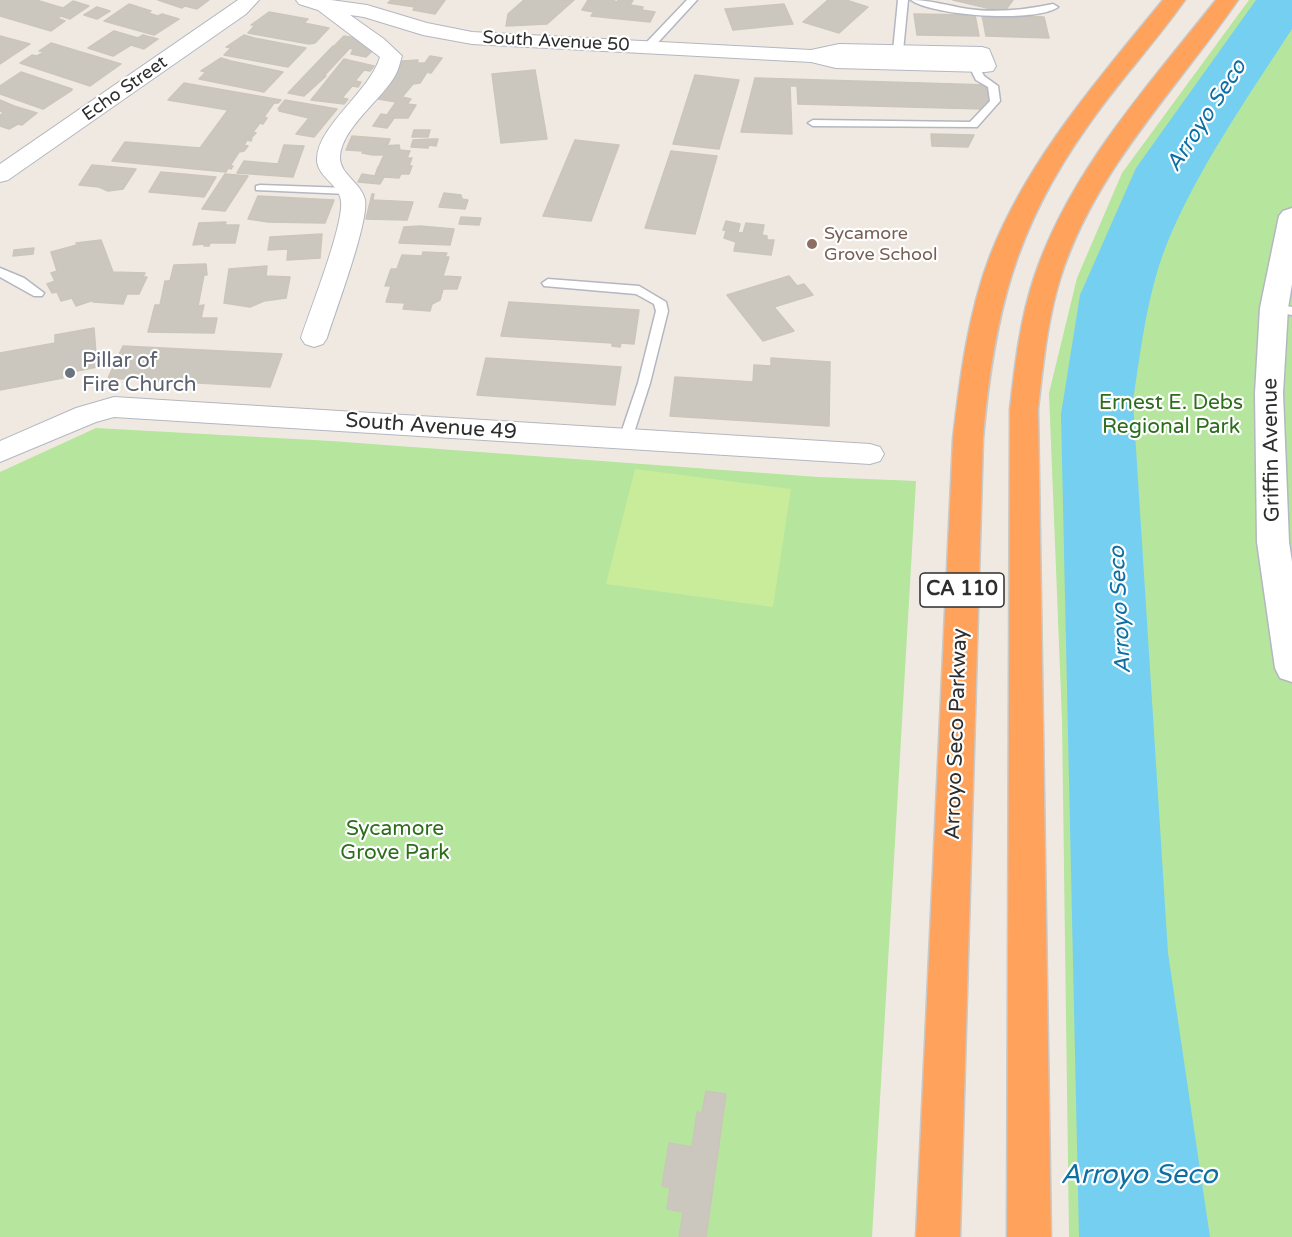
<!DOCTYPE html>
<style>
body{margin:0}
canvas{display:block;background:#efe9e1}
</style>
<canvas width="1292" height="1237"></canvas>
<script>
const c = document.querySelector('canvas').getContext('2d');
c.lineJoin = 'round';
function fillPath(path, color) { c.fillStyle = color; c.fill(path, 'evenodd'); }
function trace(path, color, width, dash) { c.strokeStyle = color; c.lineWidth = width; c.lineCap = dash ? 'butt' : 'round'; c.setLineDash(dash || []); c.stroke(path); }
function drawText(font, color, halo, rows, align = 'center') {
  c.font = font + ' "Varela Round",sans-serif'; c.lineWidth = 4.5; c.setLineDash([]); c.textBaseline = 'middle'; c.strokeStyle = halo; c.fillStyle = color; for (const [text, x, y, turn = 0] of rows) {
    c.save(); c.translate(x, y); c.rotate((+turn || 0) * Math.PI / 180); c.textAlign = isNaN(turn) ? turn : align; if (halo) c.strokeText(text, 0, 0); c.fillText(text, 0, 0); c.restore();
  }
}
const green = new Path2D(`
 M1249,0H1292V1237H1069L1062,720L1049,393L1077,278L1122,173Z
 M96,428L331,441L818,477L916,481L872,1237H0V472Z`);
const pitch = new Path2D(`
 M635,469L791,489L773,607L606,584Z`);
const water = new Path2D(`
 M1256,0H1292V29C1248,97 1196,171 1166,246C1147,295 1141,349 1133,401L1168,953L1210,1237H1079L1061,414L1080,295L1136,168Z`);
const building = new Path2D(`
 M0,0H36L63,8L73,1L89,6L70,19L61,16L57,18L65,21L51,31L0,16Z
 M158,0H209L197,9L185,6L182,8Z
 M391,0H445L435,14L413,10L415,7L388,3Z
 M524,0H574L547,24L506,26L508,14Z
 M588,0H612L617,2L618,0H633L630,5L643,7L642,10L655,12L650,22L591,16L594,12L582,10Z
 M828,0H846L868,7L839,33L803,22Z
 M953,0H1013L1004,12Z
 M129,4L151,11L148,13L158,16L162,14L179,19L154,35L104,21Z
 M784,4L793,24L733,30L725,9Z
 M97,7L110,11L97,19L84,15Z
 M269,12L308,19L304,23L329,28L315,43L309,44L248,33L255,25H251Z
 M914,14L975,15L979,36L917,35Z
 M982,15L1044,17L1049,38L986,36Z
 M114,31L138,38L143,35L158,39L144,49L131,45L113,56L88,48Z
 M244,35L254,38L306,48L288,67L224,55L231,48L226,47Z
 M0,36L30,44L0,64Z
 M344,36L362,39L374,49L366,57L351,54L353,49L335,45Z
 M51,43L121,64L90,86L20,63L32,55L37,56L44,52L39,51Z
 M333,46L349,49L324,76H326L304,96L288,93Z
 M430,56L442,58L431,73L427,72L420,83L413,84L402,97L411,99L407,104L416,105L408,118H394L387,128L373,126L381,114L387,115L396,102L378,99L397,73L402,61L418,60L417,63H425Z
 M221,58L231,61L283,72L264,92L199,79L206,72L201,71Z
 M344,59L374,66L370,71L364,70L355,81L361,82L358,87L352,86L342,98L348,99L344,104L311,100Z
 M535,70L547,139L501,143L492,74Z
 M21,72L72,89V90L43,109L0,94V86Z
 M695,75L739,80L719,149L673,144Z
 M755,78L989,85L991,98L983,109L798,104L797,86H790L792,134L741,132Z
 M184,83L281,100L278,103H274L264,117L267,118L263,124L260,123L253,132L256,133L253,136L249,138H252L251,141L247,140L244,145L248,146L244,151L239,152L230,166H233L231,169L228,168L226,172L112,161L125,142L200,148L228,110L168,100Z
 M0,100L14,106L37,113L22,125L18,124L9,129L0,126V115L4,113L0,111Z
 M285,100L337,109L314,137L296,134L309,118L279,111L281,109H278Z
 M414,130H430L428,137H412Z
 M931,134L974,135L968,147L932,146Z
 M352,136L390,139L388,144L383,146L399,145L400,150L410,151L407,158H412L409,166H412L409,174H401L399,178L384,177L380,184L358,182L362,174L375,176L378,167H381L379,166L383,157L386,155H373L362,153L363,151L346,150Z
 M431,139H438L436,146L429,145L428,148L411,147L413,140Z
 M575,140L619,145L591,221L543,216Z
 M284,145L304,146L293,177L237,173L244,161L278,164Z
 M671,151L717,156L695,234L645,228Z
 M92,165L136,169L123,189L108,191L99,187L79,185Z
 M161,172L216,177L204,197L149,192Z
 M225,174L248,176L225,211L202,209Z
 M444,193L461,195L462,199L468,200L465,209L439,207Z
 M372,194H374L373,200L413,202L407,220L366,219Z
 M258,196L334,200L325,223L268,222L248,219Z
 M461,217L481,218L479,225L459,224Z
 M726,221L740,224L738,232L723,230Z
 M226,222L225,225H239L235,243H210L209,246H204V244L193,245L199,223Z
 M746,223L764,225L762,235L767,236V240H774L771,255L734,251L736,242L724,238L726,231L743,233Z
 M420,226L454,229L450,245L399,243L404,227Z
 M322,234L320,258L287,260L288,249L268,250L270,237Z
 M101,240L113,272L145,273L143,277H147L139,294H127L123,304L93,302L94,300L76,306L72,298L61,301L57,292L52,293L47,284L55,281L51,273L57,271L51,252L77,245L76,243Z
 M34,248L33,254L13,256L14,250Z
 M423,252L447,253L445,257H449L443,276L461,277L457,289H443L440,300L432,304L430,311L403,309L405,303L386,302L391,286H385L391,269H397L402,255L422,256Z
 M206,264L207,275H204L198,306L204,305L201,318H217L214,333L148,332L155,305H160L165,281H170L174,265Z
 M267,266L266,276L290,277L286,298L264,301L250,307L224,303L229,269Z
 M789,276L797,286L804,284L813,295L774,307L794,331L763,341L727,295Z
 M509,302L639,310L634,344L621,343L620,347L612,346V343L501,336Z
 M94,328L97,367L62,374L63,378L0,390V353L55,343V335Z
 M123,346L282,354L270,387L108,378Z
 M486,358L621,367L615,405L477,395Z
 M771,358L830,362L829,426L670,416L675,377L753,382L754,365L771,366Z
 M706,1091L726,1094L706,1237H679L683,1212L667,1209L670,1188L662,1186L669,1143L692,1147L697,1112L702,1113Z`);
const service = new Path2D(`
 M687,0H697L652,49H644V45Z
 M898,0H908L903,51L898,54L893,51Z
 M911,0C931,0 948,6 968,9C996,13 1025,10 1053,4L1058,7C1036,23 933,16 911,0Z
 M974,63L978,64L984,76L998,86L1000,101L977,127L813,126L808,123L813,120L970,122L990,101L988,87L976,80L969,66Z
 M260,185L348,188L354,191L348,194L256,190V186Z
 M0,268L24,278L44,293L42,296H34L0,277Z
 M548,279L639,286L666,302L668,311L650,383L631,442H621L619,439L638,383L656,311L654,304L636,294L544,286L542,283Z
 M1274,304L1292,307V315L1270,311L1268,308Z`);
const minor = new Path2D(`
 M238,0H259L246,14L8,180L0,182V164Z
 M296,0H331L367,5L427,23L472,32L811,50L839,44L982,47L989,49L996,66L993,71L985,72L836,68L811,62L472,44L423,35L364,17L350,15L384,39L402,56C400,62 399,68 396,74C383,99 341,128 340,157C339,174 362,183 365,200C369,222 335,312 327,338L323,344L314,347L305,344L301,338C310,310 344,225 341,201C339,183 316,177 317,158C318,126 370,91 380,57L318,10L299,4Z
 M114,397L870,444L880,447L884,454L880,461L870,464L114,417L96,422L0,462V441L76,408Z`);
const tertiary = new Path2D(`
 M1292,208V284L1288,308L1283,393L1289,542L1292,562V682L1280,678L1275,668L1257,542L1255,393L1260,308L1279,216L1283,211Z`);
const motorway = new Path2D(`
 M1163,0H1185C1154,44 1117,83 1087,127C1014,230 994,315 983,439L960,1237H916L953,439C960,378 968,314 990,256C1028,159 1098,80 1163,0Z
 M1216,0H1238C1175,91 1094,171 1060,279C1047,321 1043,366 1038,409L1051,1237H1007L1010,409C1015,365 1020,320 1034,278C1069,172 1148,86 1216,0Z`);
const markers = [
 [812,244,6,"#8d6e63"],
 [70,373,6,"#6b7280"]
];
const farStreetnames = [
 ["South Avenue 50",556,42,3],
 ["Echo Street",125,89,-35]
];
const farEducationnames = [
 ["Sycamore",824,234],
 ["Grove School",824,255]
];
const shields = [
 [962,590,84]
];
const shieldNames = [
 ["CA 110",962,590]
];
const worshipNames = [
 ["Pillar of",82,361],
 ["Fire Church",82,385]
];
const parkNames = [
 ["Ernest E. Debs",1171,403],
 ["Regional Park",1171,427],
 ["Sycamore",395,829],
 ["Grove Park",395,853]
];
const streetNames = [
 ["South Avenue 49",431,427,4],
 ["Griffin Avenue",1272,450,-91],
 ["Arroyo Seco Parkway",957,734,-88]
];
const waterNames = [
 ["Arroyo Seco",1207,116,-57],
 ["Arroyo Seco",1121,610,-93]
];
const nearWaternames = [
 ["Arroyo Seco",1139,1176]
];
fillPath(green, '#b6e59e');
fillPath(pitch, '#c9ec9a');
fillPath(water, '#75cff0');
fillPath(building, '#cbc7bf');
trace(building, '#cbc5ba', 1.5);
trace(service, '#b4b7c1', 3);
trace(minor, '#b4b7c1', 2);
trace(tertiary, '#b4b7c1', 3);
trace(motorway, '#c9c9c9', 3);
fillPath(service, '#fff');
fillPath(minor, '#fff');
fillPath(tertiary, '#fff');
fillPath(motorway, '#ffa35c');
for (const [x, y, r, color] of markers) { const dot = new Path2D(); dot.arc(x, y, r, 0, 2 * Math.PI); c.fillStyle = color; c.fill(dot); trace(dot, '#fff', 2); }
drawText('18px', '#2e2e2e', '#fff', farStreetnames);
drawText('18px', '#785e54', '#fff', farEducationnames, 'left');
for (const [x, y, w] of shields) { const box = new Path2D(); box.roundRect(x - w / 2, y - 17, w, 34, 4.5); c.fillStyle = '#fff'; c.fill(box); trace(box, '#2e2e2e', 1.5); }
drawText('bold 20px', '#2e2e2e', null, shieldNames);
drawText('21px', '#5b616d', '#fff', worshipNames, 'left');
drawText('21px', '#2c6e1b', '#fff', parkNames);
drawText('21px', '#2e2e2e', '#fff', streetNames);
drawText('italic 22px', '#0d6fa3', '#fff', waterNames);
drawText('italic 27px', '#0d6fa3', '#fff', nearWaternames);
</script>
